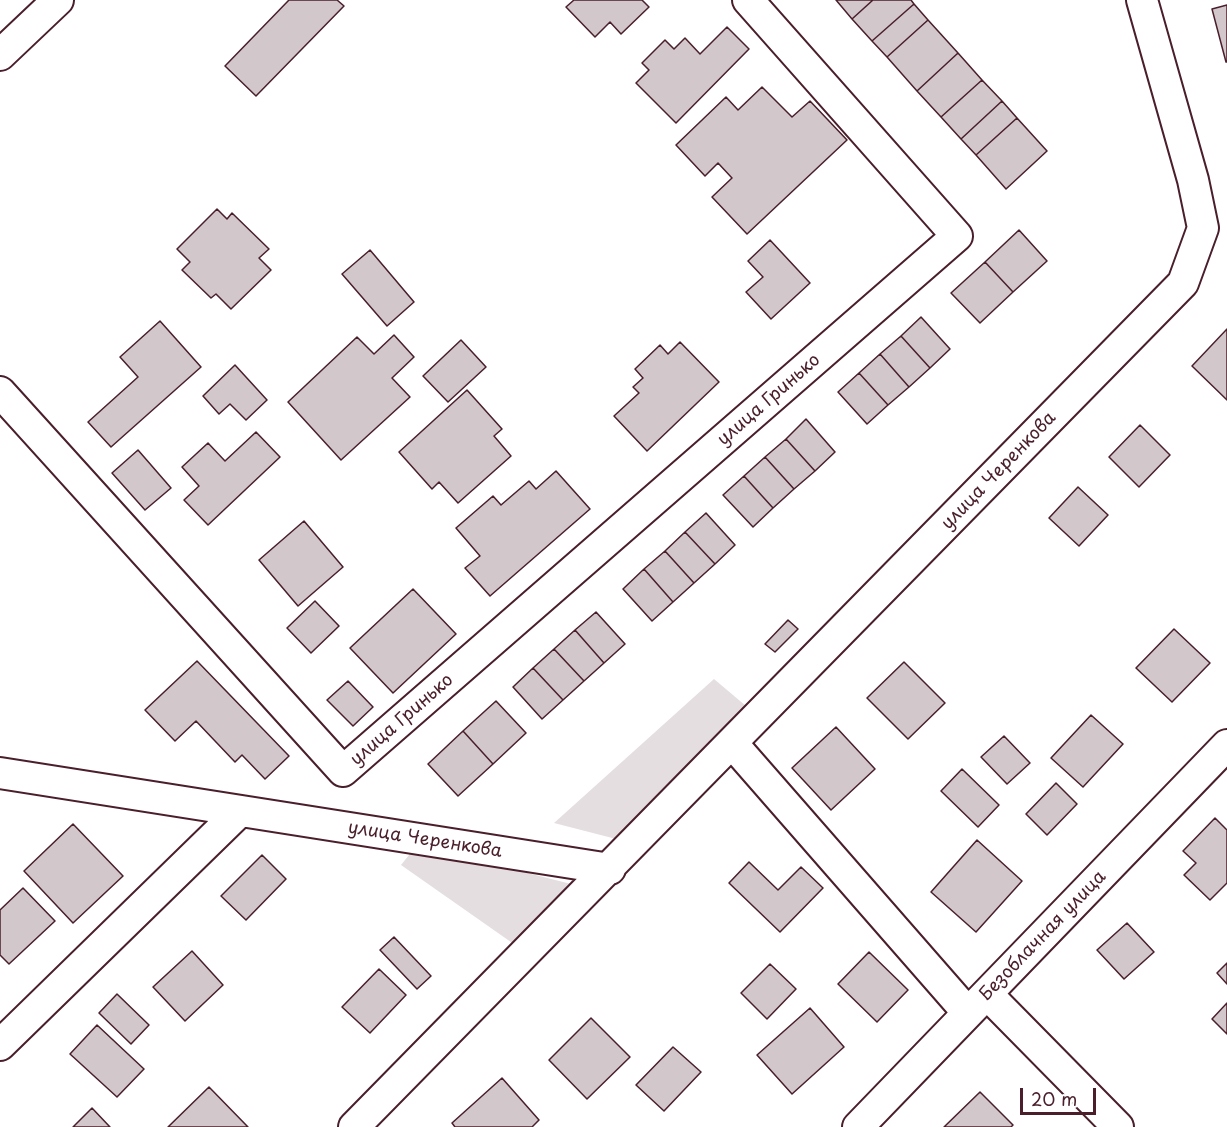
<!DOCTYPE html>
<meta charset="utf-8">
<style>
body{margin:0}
#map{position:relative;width:1227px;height:1127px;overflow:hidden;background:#fff;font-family:"Playpen Sans",sans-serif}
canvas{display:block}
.scale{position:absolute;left:1020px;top:1088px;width:76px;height:27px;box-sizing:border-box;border:3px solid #4a1f2b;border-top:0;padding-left:8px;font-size:18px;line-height:21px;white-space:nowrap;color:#4a1f2b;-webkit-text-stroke:4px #fff;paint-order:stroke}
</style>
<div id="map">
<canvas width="1227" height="1127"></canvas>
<div class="scale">20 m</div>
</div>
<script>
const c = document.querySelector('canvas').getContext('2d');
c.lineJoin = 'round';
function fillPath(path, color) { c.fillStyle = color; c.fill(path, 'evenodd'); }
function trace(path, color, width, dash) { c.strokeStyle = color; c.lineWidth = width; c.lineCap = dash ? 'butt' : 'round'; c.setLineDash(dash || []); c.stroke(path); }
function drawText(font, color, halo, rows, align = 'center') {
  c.font = font + ' "Playpen Sans",sans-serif'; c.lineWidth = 5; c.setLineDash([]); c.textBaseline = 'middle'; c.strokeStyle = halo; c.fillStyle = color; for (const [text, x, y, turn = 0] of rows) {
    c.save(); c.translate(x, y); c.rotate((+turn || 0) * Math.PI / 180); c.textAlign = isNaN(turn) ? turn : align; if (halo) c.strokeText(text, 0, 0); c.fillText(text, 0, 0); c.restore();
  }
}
const green = new Path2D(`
 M714,679L746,706L620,840L554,823Z
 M417,845L579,886L518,947L401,865Z`);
const building = new Path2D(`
 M289,0H337L344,6L256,96L225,66Z
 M574,0H642L649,7L621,34L610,22L595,37L566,7Z
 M836,0H873L852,19Z
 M873,0H911L914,4L872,41L852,19Z
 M914,4L928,20L887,57L872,41Z
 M1227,5V62H1226L1212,9Z
 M928,20L958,53L917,91L887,57Z
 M727,27L749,49L676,123L636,83L649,70L642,63L665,40L674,49L685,38L700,54Z
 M958,53L982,80L941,117L917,91Z
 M982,80L1002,101L961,139L941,117Z
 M762,87L792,117L810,101L847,140L747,234L712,197L732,178L718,163L705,176L676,145L726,97L738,110Z
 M1002,101L1017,118L976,155L961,139Z
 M1017,118L1047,151L1006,189L976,155Z
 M217,209L227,219L232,213L269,249L259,258L271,270L231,309L216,294L211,298L182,270L190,262L177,249Z
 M1019,230L1047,261L1013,292L985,262Z
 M770,240L810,283L771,319L746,292L763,277L748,261Z
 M370,250L414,302L387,326L342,274Z
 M985,262L1013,292L980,323L951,293Z
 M921,317L950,349L930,368L901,336Z
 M160,321L201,367L111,447L88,422L138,377L120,357Z
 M1227,329V400L1192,366Z
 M394,335L414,357L392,378L410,397L341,460L288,402L357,337L374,354Z
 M901,336L930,368L909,387L880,354Z
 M461,340L486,367L448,402L423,376Z
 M680,342L719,382L647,451L614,416L639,393L633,387L643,378L635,369L660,345L668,354Z
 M880,354L909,387L888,405L859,373Z
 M235,365L267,400L246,420L230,404L219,414L203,396Z
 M859,373L888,405L867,424L838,392Z
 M467,390L502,429L494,436L511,456L458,503L439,482L432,489L399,452Z
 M806,419L835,452L815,471L786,439Z
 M1140,425L1170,455L1139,487L1109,457Z
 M256,432L280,457L208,525L184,500L199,486L182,467L208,443L225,461Z
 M786,439L815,471L794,489L765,457Z
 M138,450L171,488L145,510L112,473Z
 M765,457L794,489L773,508L744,476Z
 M556,471L590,509L490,596L465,568L480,556L456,528L493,496L501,505L529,481L536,489Z
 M744,476L773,508L753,527L723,495Z
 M1078,487L1108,515L1079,546L1049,518Z
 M706,513L735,545L715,564L685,532Z
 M304,521L343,567L298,606L259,560Z
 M685,532L715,564L694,583L665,551Z
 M665,551L694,583L673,602L644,569Z
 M644,569L673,602L652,621L623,589Z
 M413,589L456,634L393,693L350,648Z
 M315,601L339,626L311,653L287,628Z
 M596,612L625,644L604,663L575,630Z
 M788,620L798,629L775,652L765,644Z
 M1174,629L1210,663L1172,702L1136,668Z
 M575,630L604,663L584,681L554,649Z
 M554,649L584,681L563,700L533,668Z
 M197,661L289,756L265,779L242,755L235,762L196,721L175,741L145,710Z
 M904,662L945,703L908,739L867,698Z
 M533,668L563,700L542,719L513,687Z
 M348,681L373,707L353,726L327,700Z
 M496,701L526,733L493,764L463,731Z
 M1091,715L1123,744L1083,787L1051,758Z
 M836,727L875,769L831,810L792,768Z
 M463,731L493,764L458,796L428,764Z
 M1004,736L1030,763L1007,784L981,757Z
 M962,769L999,805L978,827L941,791Z
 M1056,783L1077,804L1047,835L1026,814Z
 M1215,818L1227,830V883L1210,900L1184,875L1196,863L1183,851Z
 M73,824L123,876L73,923L24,871Z
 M977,840L1022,881L976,932L931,892Z
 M262,855L286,879L246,920L221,896Z
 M749,862L778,890L801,867L823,888L780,932L729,883Z
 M23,888L55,921L9,964L0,955V910Z
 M1127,923L1154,952L1124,979L1097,950Z
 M394,937L431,976L417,989L380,950Z
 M192,951L223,985L185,1021L153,987Z
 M869,952L908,990L877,1022L838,984Z
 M1227,963V984L1217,973Z
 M770,964L796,989L767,1019L741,993Z
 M379,969L406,995L370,1033L342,1007Z
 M117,994L149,1025L131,1044L99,1013Z
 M1227,1003V1034L1212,1019Z
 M810,1008L844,1047L792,1094L757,1055Z
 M591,1018L630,1057L587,1099L549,1060Z
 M97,1025L144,1069L117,1097L70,1054Z
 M673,1047L701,1072L664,1111L636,1085Z
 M502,1078L539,1120L532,1127H455L452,1123Z
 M209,1087L248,1127H168Z
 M980,1092L1013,1125L1011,1127H944Z
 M92,1108L110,1127H73Z`);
const minor = new Path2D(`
 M0,55L58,0
 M0,392L343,771L957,236L748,0
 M732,743L968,1013
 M0,773L610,869
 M987,994L1118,1127
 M0,1045L240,811
 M354,1127L1183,283L1203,228L1193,180L1142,0
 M858,1127L1227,745`);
const streetNames = [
 ["улица Гринько",769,400,-41],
 ["улица Черенкова",999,471,-46],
 ["улица Гринько",402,720,-41],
 ["улица Черенкова",425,840,9],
 ["Безоблачная улица",1043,936,-46]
];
fillPath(green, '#e5dee0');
fillPath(building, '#d2c7cb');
trace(building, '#4a1f2b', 1.5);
trace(minor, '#4a1f2b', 34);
trace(minor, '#fff', 30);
drawText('18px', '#4a1f2b', '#fff', streetNames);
</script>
